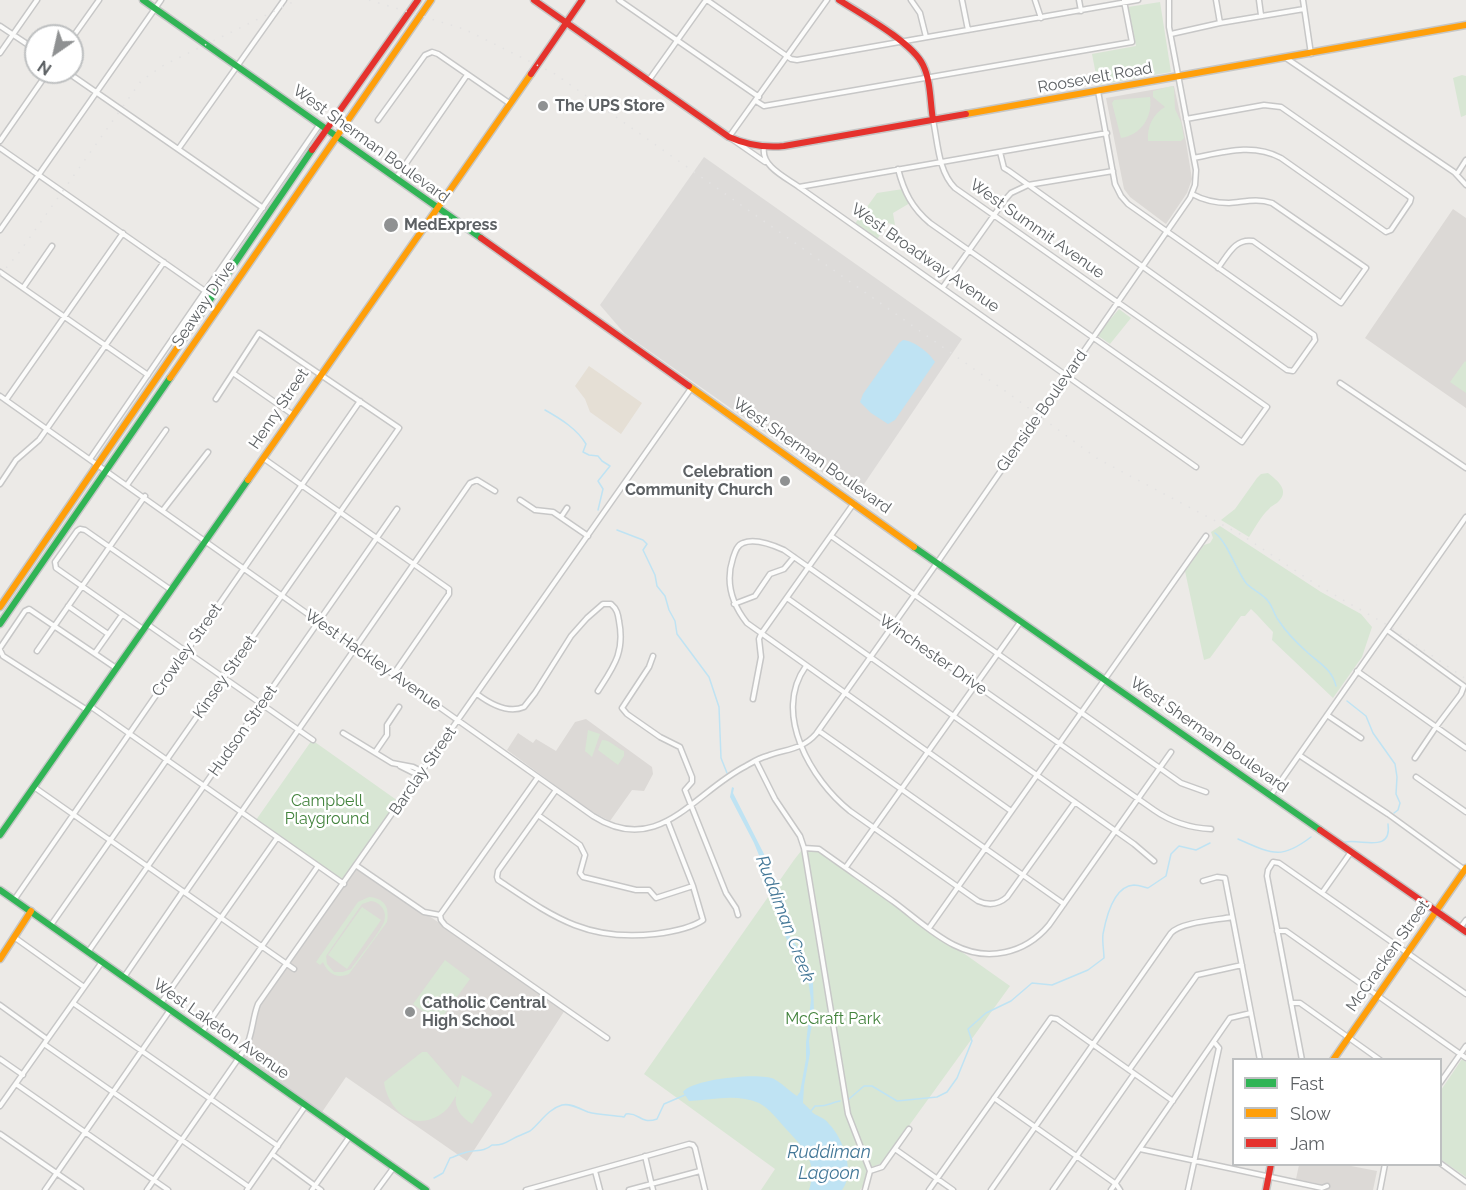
<!DOCTYPE html>
<style>
body{margin:0}
#map{position:relative;width:1466px;height:1190px;overflow:hidden;background:#eceae7;font-family:Raleway,sans-serif}
canvas{display:block}
.legend{position:absolute;left:1232px;top:1058px;width:210px;height:108px;box-sizing:border-box;background:#fff;border:2px solid #bec0c1;margin:0;padding:8px 10px;list-style:none;font-size:18px;color:#5d6164}
.legend li{display:flex;align-items:center;gap:12px;height:30px}
.legend b{width:30px;border:2px solid #bec0c1}
.north{position:absolute;left:24px;top:24px;width:60px;height:60px;box-sizing:border-box;background:#fff;border:2px solid #bec0c1;border-radius:50%;rotate:214deg;font-size:16px;font-weight:700;line-height:24px;text-align:center;color:#5d6164}
.north::after{content:'';display:block;margin:auto;width:21px;height:27px;background:#8f9192;clip-path:polygon(50% 0,100% 100%,50% 72%,0 100%)}
</style>
<div id="map">
<canvas width="1466" height="1190"></canvas>
<ul class="legend">
<li><b style="height:8px;background:#30b455"></b>Fast</li>
<li><b style="height:8px;background:#ff9f0a"></b>Slow</li>
<li><b style="height:8px;background:#e5322d"></b>Jam</li>
</ul>
<div class="north">N</div>
</div>
<script>
const c = document.querySelector('canvas').getContext('2d');
c.lineJoin = 'round';
function fillPath(path, color) { c.fillStyle = color; c.fill(path, 'evenodd'); }
function trace(path, color, width, dash) { c.strokeStyle = color; c.lineWidth = width; c.lineCap = dash ? 'butt' : 'round'; c.setLineDash(dash || []); c.stroke(path); }
function drawText(font, color, halo, rows, align = 'center') {
  c.font = font + ' Raleway,sans-serif'; c.lineWidth = 5; c.setLineDash([]); c.textBaseline = 'middle'; c.strokeStyle = halo; c.fillStyle = color; for (const [text, x, y, turn = 0] of rows) {
    c.save(); c.translate(x, y); c.rotate((+turn || 0) * Math.PI / 180); c.textAlign = isNaN(turn) ? turn : align; if (halo) c.strokeText(text, 0, 0); c.fillText(text, 0, 0); c.restore();
  }
}
const commercial = new Path2D(`
 M589,366L642,403L621,434L590,412L585,399L575,386Z`);
const industrial = new Path2D(`
 M704,157L962,339L856,496L625,334L600,305Z`);
const education = new Path2D(`
 M1174,86L1186,142L1192,179L1187,193L1166,224L1130,197L1124,189L1106,98Z
 M1453,209L1466,218V408L1365,338Z
 M586,719L652,767L653,774L644,791L632,790L610,821L589,810L507,750L518,733L533,743L536,739L556,751L575,722Z
 M357,866L565,1010L467,1161L346,1077L320,1115L239,1058L245,1049L258,1004Z
 M1299,1165H1346L1377,1171L1373,1190H1324L1325,1185L1296,1179Z`);
const green = new Path2D(`
 M1160,2L1171,72L1098,85L1092,54L1136,46L1128,7Z
 M1462,75L1466,76V115L1461,117L1453,78Z
 M1172,86L1174,88L1175,109L1181,122L1184,138L1181,141H1148C1147,126 1153,114 1165,107L1153,97V91Z
 M1150,97C1153,117 1141,135 1121,138L1112,103L1114,100Z
 M903,189L910,203L893,213L895,225L888,223L876,241L854,225L877,193Z
 M1119,309L1131,318L1110,344L1097,335Z
 M1465,361L1466,362V393L1450,382Z
 M1268,473C1278,481 1291,491 1277,503C1274,505 1271,506 1269,509C1261,516 1255,528 1249,537L1221,520L1235,509L1257,478L1261,474Z
 M1220,526L1321,592L1361,614L1372,627L1362,657L1333,698L1272,640L1273,632C1265,624 1259,616 1251,609L1245,616H1241L1210,658L1204,660L1185,571L1204,545L1210,543L1213,538L1211,532Z
 M588,730L600,734L592,757L585,751Z
 M312,740L398,801L342,880L256,820Z
 M602,740C611,740 616,748 624,751V756L618,765L598,750Z
 M812,850L819,851L1010,986L882,1163L867,1169L864,1185L860,1190H761L775,1169L644,1074L794,860L801,851Z
 M369,897C384,898 390,907 387,922L349,974C337,979 328,974 323,962L320,965L316,962L358,902ZM371,901C380,902 388,911 384,922C378,935 360,956 351,969L343,972H334L327,964L326,956L362,904Z
 M362,907L381,920L347,969L328,955Z
 M445,960L470,979L438,1023L413,1004Z
 M422,1052H427L458,1088L456,1096L462,1075L491,1092L492,1095L472,1124C461,1117 454,1108 456,1096C452,1102 448,1110 441,1114C413,1133 388,1110 384,1082Z
 M1462,1059L1466,1062V1177L1440,1159L1441,1090Z`);
const water = new Path2D(`
 M903,340C914,341 929,352 935,362L895,420L888,424L871,413L860,402L863,394L899,343Z
 M732,787L734,788L733,793L764,854L790,937L804,956L813,983L814,1012L809,1041L810,1053L804,1086L803,1103C807,1106 810,1110 813,1113C819,1117 825,1118 829,1124C843,1138 856,1173 842,1190H809C819,1163 803,1147 786,1129C778,1120 770,1109 759,1103C736,1093 712,1100 689,1101L683,1092C692,1079 760,1072 774,1079C782,1083 789,1091 797,1096L800,1092L806,1059V1043L811,1000L808,979L798,955L786,938L769,880L754,843L730,797Z`);
const stream = new Path2D(`
 M545,410C561,419 577,429 586,444L583,452L589,455L598,456L602,461L610,466L598,481L603,489L598,510
 M617,530L643,540L647,544L643,550L655,575L657,586L665,596L669,610L675,621L677,634L709,677L719,707L721,758L727,773
 M1215,533C1228,543 1236,570 1246,583C1252,590 1262,593 1268,601C1273,607 1274,615 1279,621C1286,632 1297,643 1307,652C1319,663 1332,669 1336,686
 M1347,701L1366,716L1373,733L1395,764L1397,777L1396,794L1400,803L1398,810L1394,813
 M1238,839C1272,854 1281,860 1311,837
 M1345,842C1363,839 1392,853 1388,824
 M849,1099L864,1086H872L897,1101L937,1097L947,1092L957,1078L972,1041L968,1029L986,1013L1011,1001L1032,983L1052,985L1088,970L1104,958C1104,951 1102,942 1103,934C1106,918 1114,886 1134,885C1138,885 1144,887 1148,888L1166,876L1171,854L1179,846L1196,850L1210,843
 M811,1111L815,1106C828,1107 829,1103 840,1101
 M434,1178L443,1173L450,1158C455,1157 458,1154 464,1153C474,1149 483,1153 492,1145C505,1146 510,1139 521,1135C523,1134 528,1132 530,1131C540,1123 548,1109 562,1105C571,1103 580,1109 588,1112C599,1115 612,1115 624,1117L626,1114C640,1112 640,1125 657,1119L664,1104L685,1095`);
const street = new Path2D(`
 M619,0L759,97
 M707,0L791,59L797,60L1138,0
 M911,0L920,13L926,37
 M962,0L968,30
 M1035,0L1041,18
 M1079,0L1081,11
 M1216,0L1220,23
 M1259,0L1261,15
 M1303,0L1311,54
 M0,26L36,50
 M1171,34L1220,23L1304,9
 M72,38L99,0
 M0,53L37,0
 M1286,58L1454,172L1466,185
 M67,72L263,208
 M649,80L706,0
 M756,101L764,106L1132,42L1124,1
 M1186,119L1264,105L1281,107L1407,195L1411,198L1410,202L1391,230L1386,232L1281,158C1253,143 1224,152 1194,158
 M378,120L425,55L432,52L438,54L509,103
 M0,141L48,72
 M0,148L205,291
 M179,148L284,0
 M764,148C761,166 785,177 799,187L1196,467
 M1000,152L1004,168L1009,171L1287,370L1293,371L1315,340L1314,335L1128,204L1121,196L1115,184L1098,91
 M765,162L729,137L827,0
 M898,169C904,192 912,208 930,223L1242,442L1267,407L955,188C938,171 938,143 933,120
 M1457,174L1466,160
 M396,178L467,75
 M799,187L1107,133
 M1192,194C1203,200 1216,203 1229,203C1244,202 1257,198 1272,203L1366,268L1341,303L1253,241C1235,238 1228,255 1218,268
 M0,230L161,0
 M0,272L148,375
 M943,287L1004,201L1011,193L1028,185L1113,171
 M23,288L52,246
 M233,373L292,414
 M1340,383L1466,468
 M0,396L593,816C659,858 694,792 746,766C753,762 759,758 767,756C785,749 802,750 816,734L937,563L1190,198L1195,185L1196,170L1169,27V0
 M6,400L123,233
 M263,458L449,589V594L393,675
 M90,459L320,124
 M0,484L16,460L39,440L164,262
 M127,485L166,430
 M520,500L535,510L553,512L588,536
 M163,510L208,452
 M561,517L567,508
 M831,536L1181,783L1206,792
 M787,598L1134,844L1154,861
 M734,604L755,596L770,574L784,569L794,557
 M68,606L108,634
 M147,624L313,740
 M143,629L56,568L55,562L77,531L80,529L85,530L171,590
 M1387,630L1464,686L1461,694L1436,727L1415,758
 M0,648L25,611L29,609L116,668
 M0,650L3,656L87,710
 M37,651L145,496
 M95,653L122,615
 M653,656L649,667L622,708L627,714L660,737L680,747L692,777V782L685,790L726,893L736,908L738,915
 M806,666C772,713 811,780 850,811L978,901C989,906 998,905 1007,897L1075,802
 M1357,671L1466,748
 M477,694C489,703 508,714 524,707L535,693L571,636L587,618L603,604H611C617,609 618,614 619,621C625,652 614,666 598,691
 M753,699L761,657L759,639L761,634L854,503
 M90,706L344,884
 M1327,715L1361,738
 M819,731L1064,904
 M343,733L392,763L413,767L423,772
 M376,751L387,735V725L399,707
 M1299,755L1388,814L1465,870
 M756,761L775,799L800,836L804,848L848,1114L870,1171L865,1190
 M400,766L420,776
 M1416,777L1466,812
 M34,787L294,969
 M556,790L498,871L497,877L498,880C552,916 586,942 655,934C671,932 690,929 703,920L693,886L668,822
 M1271,795L1466,517
 M1011,811L747,623C732,604 725,582 733,558C735,552 737,545 743,543C755,538 773,545 784,550L1154,810C1171,822 1190,828 1211,829
 M538,815L580,845L585,855L580,873L583,877L636,890H649L656,898L693,886
 M804,848L819,849C844,867 869,884 894,902C913,916 932,934 954,945C987,962 1025,954 1049,925L1171,752
 M357,866L424,912L440,915
 M846,867L1021,621
 M1203,881L1217,877L1225,878L1260,1060
 M185,893L470,483L477,480L495,491
 M1322,893L1351,852
 M14,900L360,401
 M440,915L441,920L445,925L607,1038
 M440,915L538,777
 M51,925L399,428L259,333L216,399
 M929,928L1206,536
 M1460,928L1466,920
 M1277,931H1286L1466,1058
 M14,937L84,987
 M88,952L397,509
 M124,977L183,891
 M73,1003L278,1146
 M161,1003L277,838
 M1291,1003H1300L1380,1060
 M0,1005L47,1039
 M202,1032L318,866
 M44,1044L249,1187
 M0,1059L23,1075
 M1302,1060L1267,876L1268,870L1273,862L1279,863L1466,994
 M1129,1070L1197,975L1242,965
 M1440,1083L1466,1046
 M16,1084L168,1190
 M994,1098L1116,1184L1120,1190
 M0,1106L102,962
 M0,1134L81,1190
 M895,1149L953,1190
 M1140,1149L1322,1188L1327,1186
 M272,1154L321,1190
 M645,1156L653,1190
 M1440,1163L1466,1182
 M595,1171L600,1190
 M870,1171L882,1167L909,1129
 M45,1190L170,1010
 M147,1190L245,1049C253,1035 252,1019 258,1004L692,387
 M247,1190L306,1105
 M312,1190L350,1136
 M377,1190L394,1167
 M526,1190L689,1144L693,1145L695,1148L705,1190
 M629,1190L700,1171
 M929,1190L1051,1018L1057,1019L1173,1101
 M991,1190L1171,933C1181,922 1217,920 1232,917
 M1053,1190L1134,1074
 M1111,1190L1230,1018L1251,1013
 M1188,1190L1219,1048L1214,1042
 M1380,1190L1385,1164`);
const fast = new Path2D(`
 M143,0L481,238
 M182,341L312,150
 M914,547L1320,830
 M0,624L170,378
 M0,835L248,480
 M0,890L426,1190`);
const slow = new Path2D(`
 M966,114L1466,25
 M170,378L431,0
 M689,386L914,547
 M248,480L531,74
 M0,607L182,341
 M0,959L31,911
 M1333,1060L1466,868`);
const jam = new Path2D(`
 M534,0L729,137C747,145 764,148 784,146L966,114
 M839,0C861,14 912,42 923,65C931,81 930,102 933,120
 M531,74L582,0
 M312,150L418,0
 M481,238L689,386
 M1320,830L1466,932
 M1266,1190L1271,1164`);
const rail = new Path2D(`
 M369,0L464,29L555,74L1008,393L1098,459L1240,534L1317,585L1389,626L1466,679
 M0,275L18,254L141,81L164,65L297,0`);
const markers = [
 [543,106,6,"#8f9192"],
 [391,225,8,"#8f9192"],
 [785,481,6,"#8f9192"],
 [410,1012,6,"#8f9192"]
];
const streetNames = [
 ["Roosevelt Road",1095,78,-10],
 ["West Sherman Boulevard",371,144,36],
 ["West Summit Avenue",1037,229,35],
 ["West Broadway Avenue",925,258,35],
 ["Seaway Drive",204,304,-56],
 ["Henry Street",279,409,-56],
 ["Glenside Boulevard",1042,411,-55],
 ["West Sherman Boulevard",812,456,35],
 ["Crowley Street",187,650,-55],
 ["Winchester Drive",933,655,35],
 ["West Hackley Avenue",373,660,35],
 ["Kinsey Street",225,677,-55],
 ["Hudson Street",243,731,-55],
 ["West Sherman Boulevard",1209,735,35],
 ["Barclay Street",423,771,-55],
 ["McCracken Street",1388,956,-55],
 ["West Laketon Avenue",221,1029,35]
];
const poiNames = [
 ["The UPS Store",555,106],
 ["MedExpress",404,225],
 ["Celebration",773,472,"right"],
 ["Community Church",773,490,"right"],
 ["Catholic Central",422,1003],
 ["High School",422,1021]
];
const parkNames = [
 ["Campbell",327,801],
 ["Playground",327,819],
 ["McGraft Park",833,1019]
];
const waterNames = [
 ["Ruddiman Creek",785,919,69],
 ["Ruddiman",829,1153],
 ["Lagoon",829,1174]
];
fillPath(commercial, '#e5dfd5');
fillPath(industrial, '#dddbd9');
fillPath(education, '#dcd9d6');
fillPath(green, '#d8e6d4');
fillPath(water, '#bfe3f3');
trace(stream, '#bfe3f3', 1.5);
trace(street, '#c7c7c7', 7);
trace(fast, '#c6c7c7', 9);
trace(slow, '#c6c7c7', 9);
trace(jam, '#c6c7c7', 9);
trace(street, '#fcfcfb', 4);
trace(fast, '#30b455', 6);
trace(slow, '#ff9f0a', 6);
trace(jam, '#e5322d', 6);
trace(rail, '#e3e2e2', 1.5, [1.5, 8]);
for (const [x, y, r, color] of markers) { const dot = new Path2D(); dot.arc(x, y, r, 0, 2 * Math.PI); c.fillStyle = color; c.fill(dot); trace(dot, '#fff', 2); }
drawText('16px', '#5d6164', '#fff', streetNames);
drawText('bold 16px', '#5d6164', '#fff', poiNames, 'left');
drawText('16px', '#43833d', '#fff', parkNames);
drawText('italic 18px', '#437797', '#fff', waterNames);
</script>
